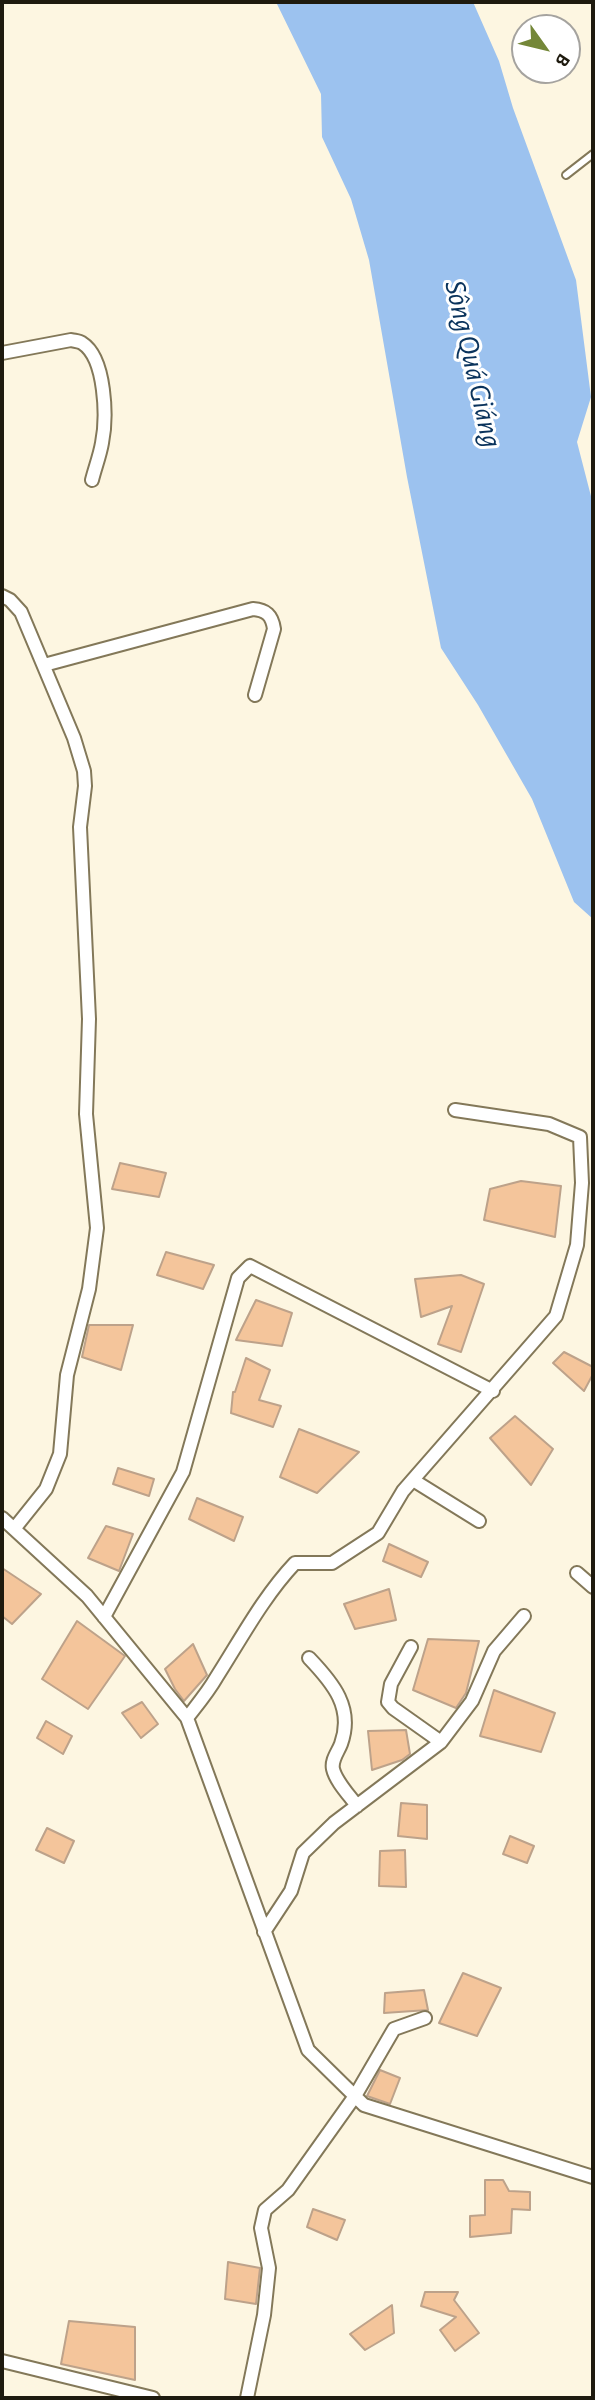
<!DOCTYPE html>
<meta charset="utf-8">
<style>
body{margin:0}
#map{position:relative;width:595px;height:2400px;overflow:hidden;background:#fdf6e1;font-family:"Alegreya Sans",sans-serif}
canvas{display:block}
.frame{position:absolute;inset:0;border:4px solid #1e1a0e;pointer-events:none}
.north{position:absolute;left:511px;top:14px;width:70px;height:70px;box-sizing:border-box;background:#fff;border:2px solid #a5a39f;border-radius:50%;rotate:124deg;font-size:19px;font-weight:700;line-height:28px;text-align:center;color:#1e1a0e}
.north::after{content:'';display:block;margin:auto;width:24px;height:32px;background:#748738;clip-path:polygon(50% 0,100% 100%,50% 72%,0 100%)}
</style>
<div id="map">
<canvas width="595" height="2400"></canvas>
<div class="frame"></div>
<div class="north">B</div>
</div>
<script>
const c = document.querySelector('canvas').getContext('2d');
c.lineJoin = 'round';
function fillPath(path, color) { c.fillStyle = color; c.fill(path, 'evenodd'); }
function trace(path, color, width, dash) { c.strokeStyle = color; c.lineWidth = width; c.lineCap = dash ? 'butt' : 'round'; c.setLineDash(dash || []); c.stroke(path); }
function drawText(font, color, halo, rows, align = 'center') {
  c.font = font + ' "Alegreya Sans",sans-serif'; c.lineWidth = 6; c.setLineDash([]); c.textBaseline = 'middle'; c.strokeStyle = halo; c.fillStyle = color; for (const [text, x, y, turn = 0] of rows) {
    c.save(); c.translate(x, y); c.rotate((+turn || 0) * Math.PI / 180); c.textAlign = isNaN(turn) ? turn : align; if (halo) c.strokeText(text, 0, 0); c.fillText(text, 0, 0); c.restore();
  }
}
const water = new Path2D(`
 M276,2H473L499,61L513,108L576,280L591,397L577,442L593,504V919L574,902L532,799L478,705L441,648L407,477L369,260L351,199L322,137L321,94Z`);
const building = new Path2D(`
 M120,1163L166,1173L159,1197L112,1189Z
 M521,1181L561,1186L555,1237L484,1220L490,1189Z
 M166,1252L214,1265L203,1289L157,1275Z
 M461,1275L484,1284L461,1352L438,1344L452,1306L421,1317L415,1279Z
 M256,1300L292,1313L282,1346L236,1340Z
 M89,1325H133L121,1370L82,1357Z
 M564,1352L593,1367V1374L584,1391L553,1363Z
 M246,1358L270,1370L259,1400L281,1406L273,1427L231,1413L233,1392H235Z
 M515,1416L553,1449L531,1485L490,1438Z
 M299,1429L359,1452L317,1493L280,1477Z
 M118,1468L154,1479L149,1496L113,1484Z
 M197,1498L243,1517L234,1541L189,1519Z
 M106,1526L133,1534L119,1571L88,1558Z
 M389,1544L428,1562L421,1577L383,1561Z
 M2,1568L41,1594L12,1624L2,1616Z
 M389,1589L396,1620L355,1629L344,1604Z
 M77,1621L125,1656L88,1709L42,1679Z
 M428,1639L479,1641L466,1693L456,1708L413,1690Z
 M193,1644L207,1675L184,1701L175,1689L165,1669Z
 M494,1690L555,1713L541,1752L480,1736Z
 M142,1702L158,1724L141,1738L122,1713Z
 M46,1721L72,1736L63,1754L37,1738Z
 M406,1730L410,1754L402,1760L372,1770L368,1731Z
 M401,1803L427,1805V1839L398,1836Z
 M47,1828L74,1841L64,1863L36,1850Z
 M510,1836L534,1846L527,1863L503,1854Z
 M405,1850L406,1887L379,1886L380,1851Z
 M463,1973L501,1988L477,2036L439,2023Z
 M424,1990L428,2010L384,2013L385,1993Z
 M380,2070L400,2078L390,2104L367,2096Z
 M485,2180H503L509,2191L530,2192V2210L512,2209L511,2233L470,2237V2216L485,2215Z
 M313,2209L345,2220L337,2240L307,2227Z
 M228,2262L260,2268L256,2304L225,2299Z
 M425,2292H458L454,2300L479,2333L455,2351L440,2330L456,2317L421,2306Z
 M392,2305L394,2333L365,2350L350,2334Z
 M69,2321L135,2327V2380L61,2364Z`);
const service = new Path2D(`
 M566,175L593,154`);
const minor = new Path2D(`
 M2,353L71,340C75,341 79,341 82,343C106,358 107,418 102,443C100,455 95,468 92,480
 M2,596L10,600L21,612L74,738L84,771L85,786L80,827L89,1019L86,1114L97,1228L89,1289L67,1375L60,1454L46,1489L14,1529
 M44,665L253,609C266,610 272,615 274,629L255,695
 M413,1480L479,1521
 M2,1518L87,1596L187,1718L308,2050L364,2105L593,2177
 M577,1573L593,1587
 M104,1617L183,1472L238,1278L250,1266L493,1391
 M411,1647L391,1684L388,1702L393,1708L441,1742
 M309,1658C333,1683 354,1708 341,1744C338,1752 331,1760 333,1769C336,1782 350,1796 357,1806
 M187,1718C197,1705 208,1692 216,1678C241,1639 263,1597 295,1563H332L378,1533L403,1491L556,1316L577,1245L582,1183L580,1137L549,1124L455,1110
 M264,1932L291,1891L303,1853L334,1823L441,1742L472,1701L494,1651L524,1616
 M2,2361L153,2398
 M247,2398L264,2315L269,2268L261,2228L265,2210L288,2190L355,2096L394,2029L425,2018`);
const waterNames = [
 ["Sông Quá Giáng",473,364,77]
];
fillPath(water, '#9cc2ef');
fillPath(building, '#f4c59b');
trace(building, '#bda28a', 2);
trace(service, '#837859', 10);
trace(minor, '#837859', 16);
trace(service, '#fff', 6);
trace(minor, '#fff', 12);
drawText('italic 30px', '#0a335c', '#fff', waterNames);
</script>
